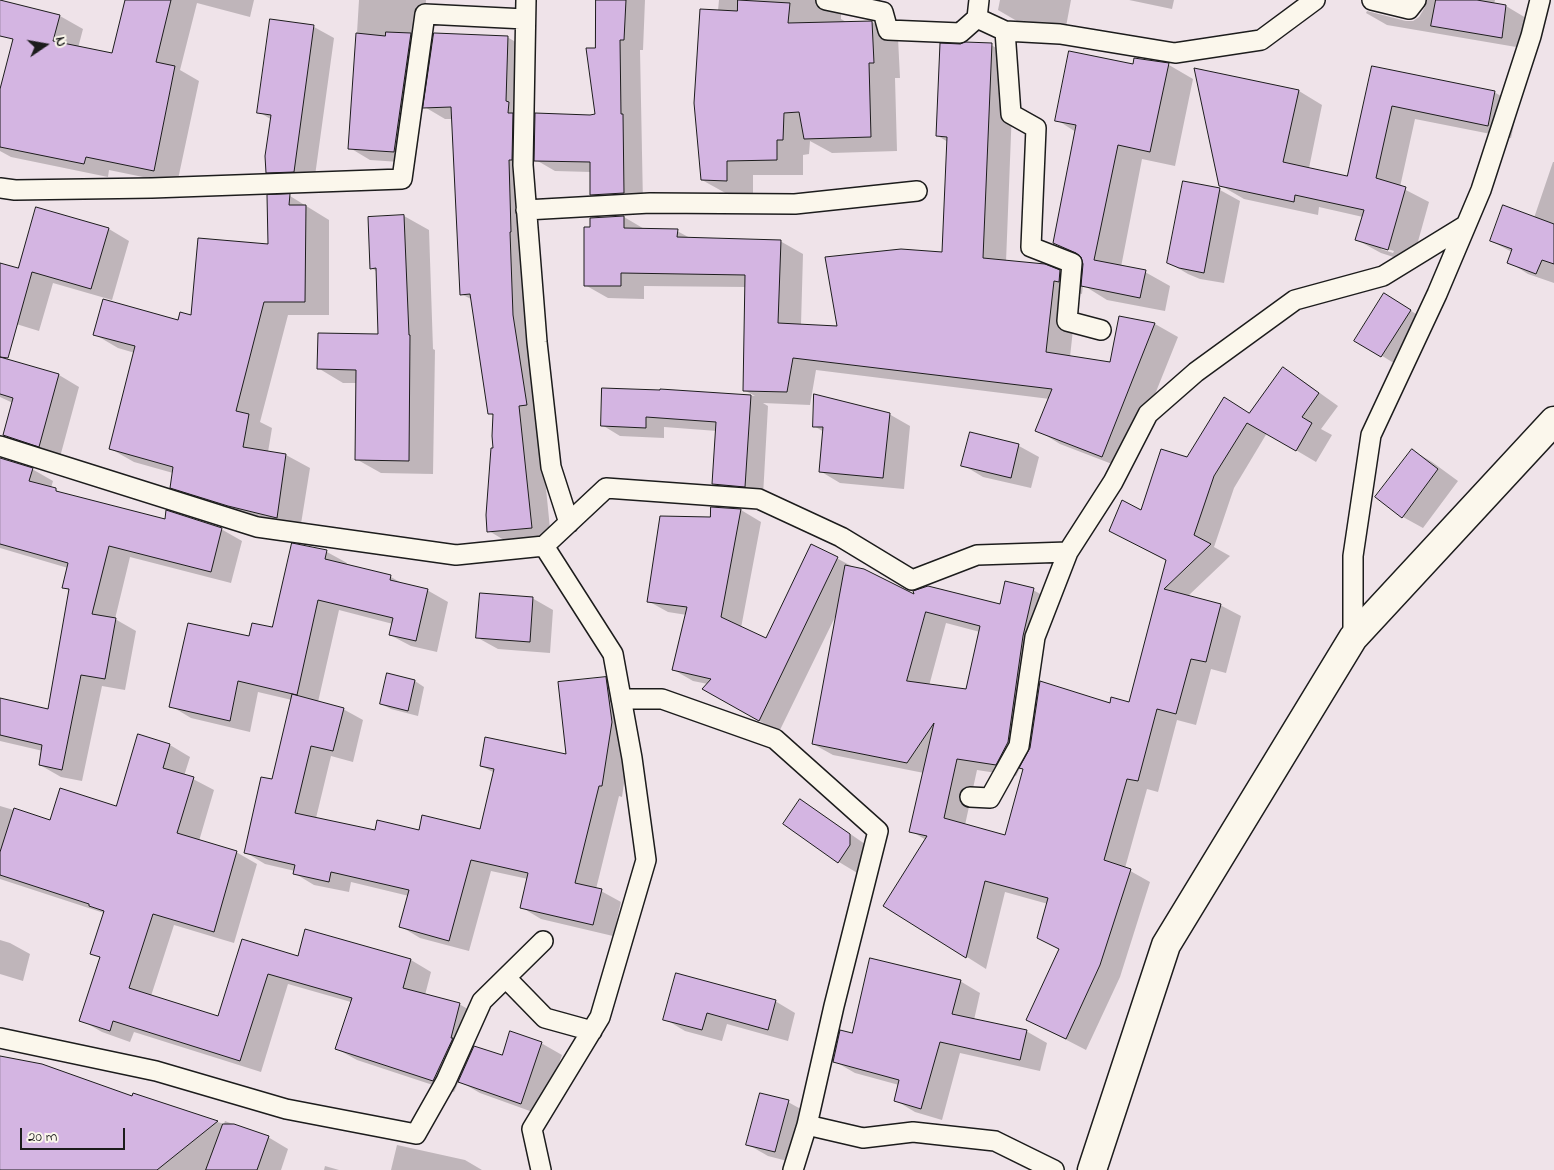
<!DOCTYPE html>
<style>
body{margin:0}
#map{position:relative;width:1554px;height:1170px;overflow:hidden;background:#efe3e9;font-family:"Indie Flower",sans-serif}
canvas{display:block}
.north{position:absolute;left:20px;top:20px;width:50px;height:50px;-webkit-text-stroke:4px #fbf7ec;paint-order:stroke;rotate:78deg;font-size:14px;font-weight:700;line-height:20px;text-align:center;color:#1c1c1c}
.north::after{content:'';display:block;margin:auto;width:18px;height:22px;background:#1c1c1c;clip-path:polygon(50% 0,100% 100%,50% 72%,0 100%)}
.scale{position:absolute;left:20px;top:1128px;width:105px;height:22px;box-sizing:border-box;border:2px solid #1c1c1c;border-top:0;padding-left:6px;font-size:15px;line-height:18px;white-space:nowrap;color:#1c1c1c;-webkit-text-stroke:4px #fbf7ec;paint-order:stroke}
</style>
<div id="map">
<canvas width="1554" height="1170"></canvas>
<div class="north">N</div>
<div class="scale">20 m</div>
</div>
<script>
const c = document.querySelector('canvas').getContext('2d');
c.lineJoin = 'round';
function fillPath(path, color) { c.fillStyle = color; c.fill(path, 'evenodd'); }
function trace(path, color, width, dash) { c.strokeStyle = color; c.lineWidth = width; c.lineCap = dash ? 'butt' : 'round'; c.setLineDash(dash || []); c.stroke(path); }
const shadow = new Path2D(`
 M126,0H254L250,17L197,3L180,70L199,81L177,184L109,170L108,177L11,157L0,151V94L60,16L83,29L78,48L113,55Z
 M359,0H426L425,17L427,43L433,47L507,37L528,49L539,417L551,539L509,543L489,531L495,449L494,416L489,413L473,300L461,294L453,119H445L423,106L415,163L370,160L350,148Z
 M598,0H645L643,50H640L643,204L611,206L591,194V172L555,171L536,160L590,116L597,115Z
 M719,0H862L841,13V19L848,23L872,22L898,38L900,78H895L897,151L832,153L810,141L809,154L803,155V175H753V195H729L702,180Z
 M1000,0H1071L1065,32L1022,24L998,10Z
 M1129,0H1174L1172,9Z
 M1389,0H1495L1494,4L1506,6L1526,18L1522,48L1387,25L1366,13L1367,11L1406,21H1413L1419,17L1425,7Z
 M271,21L314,27L334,38L314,183L288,184L267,172L272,120L259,112Z
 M991,45L1014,58L1006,262L1060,272L1083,285L1084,264L1083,259L1054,243L1076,132L1057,120L1134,66L1135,59L1169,65L1193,79L1175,166L1142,159L1121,267L1145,272L1170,286L1165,311L1107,300L1083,285L1082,294L1077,293L1070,357L1111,363L1120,318L1155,324L1178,337L1125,469L1060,444L1037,430L1050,399L816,370L810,405L763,403L768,406L763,496L732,494L714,484L717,431L664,427V438L620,436L602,425L662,390L755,396L744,390L746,287L644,286V299L608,298L585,285L591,228L624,217L646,230L677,231L692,239L780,241L803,254L801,325L839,327L944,254L948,142L938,136Z
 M1373,67L1494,92L1518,106L1511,138L1415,119L1400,187L1429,202L1412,263L1381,253L1357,240L1363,217L1319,207L1318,215L1244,199L1220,185L1299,91L1322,105L1309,168L1348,177ZM1381,247L1394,251L1393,253L1381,249Z
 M1553,162H1554V283L1528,274L1509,262L1512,252L1491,241L1534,218Z
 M1184,182L1220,190L1240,201L1224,283L1200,279L1188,274L1168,262Z
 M268,196H290L329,220V315H288L260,422L272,428L268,452L286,455L310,468L300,530L195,501L171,487L173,473L134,462L111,449L135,353L118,348L94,334L179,321L192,317L269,246Z
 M404,216L429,230L433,349L435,350L433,474L381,473L356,459L357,383H343L318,368L379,335L378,272L371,268Z
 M109,229L129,241L112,300L53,283L39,331L0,319V264L19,269Z
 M1405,307L1430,323L1402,368L1356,340Z
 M0,358L59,375L79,387L60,457L30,448L10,436L13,403L0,397Z
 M1283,369L1303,381L1338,406L1321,429L1332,435L1316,462L1267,433L1234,488L1214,547L1230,556L1188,596L1220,605L1241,616L1226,673L1211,669L1196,725L1177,720L1158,792L1147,789L1125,868L1150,882L1120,977L1086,1050L1028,1020L1060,950L1039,938L1048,904L1005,892L986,969L885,905L926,840L911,831L924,773L833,755L813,744L837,613L779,732L704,689L708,684L693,681L674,670L687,615L668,612L648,601L711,519L712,508L741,510L761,522L741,628L766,640L812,545L857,569L917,597L1001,606L1033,590L1053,601L1043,648L1029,749H1031L1111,705L1130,703L1167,561L1110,531L1142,511L1187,459L1249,413ZM946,623L980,632L966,690L929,686ZM1020,768L1024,770L1006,836L965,825L977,770L1016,776Z
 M889,414L910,426L904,489L840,483L820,471L824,432L814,426Z
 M971,434L1019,446L1039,457L1031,488L983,477L963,465Z
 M1412,450L1432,462L1458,481L1423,528L1403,517Z
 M32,469L53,481L51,488L65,495L166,520L221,529L242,541L231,583L130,557L115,619L136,631L125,690L102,686L82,781L61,777L40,765L43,751L0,741V699L50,710L70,591L64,587L68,568L0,548V471Z
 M327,552L347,563L346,566L391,577L405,585L427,590L448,602L437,652L411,646L390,635L393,624L339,610L318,702L343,709L363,720L353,762L331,756L316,818L376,831L481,830L495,773L481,766L567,755L605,678L625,690L631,734L622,797L619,796L596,889L601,891L621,902L613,936L541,919L521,907L528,879L491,871L469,951L420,938L400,926L409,896L351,882L349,892L314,885L294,873L295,871L265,864L245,852L273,781L292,700L258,692L250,732L191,718L171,706L250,638L272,629Z
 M532,598L553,610L550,653L498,649L478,638Z
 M415,681L424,687L418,716L391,709L381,704Z
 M170,745L190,757L184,776L193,779L214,790L199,841L236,852L257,864L234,943L174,925L151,996L219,1017L243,940L299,957L411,960L431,972L425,995L459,1004L480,1016L470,1055L503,1056L541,1043L562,1055L541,1115L480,1093L459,1081L454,1092L357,1060L337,1049L351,1002L288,984L261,1072L134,1032L130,1042L102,1032L81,1020L101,958L92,953L104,913L0,879V806L51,821L117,807Z
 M800,801L820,813L875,851L859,874L839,862L784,824Z
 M0,940L10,943L30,954L23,981L0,974Z
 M960,981L980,993L974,1020L1026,1031L1047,1043L1040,1071L960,1053L942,1120L915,1112L895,1100L899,1085L855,1073L834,1061L852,1035Z
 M775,1001L795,1013L788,1041L727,1024L722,1041L685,1031L665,1019Z
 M0,1057L132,1098L133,1094L224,1124L225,1121L268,1137L288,1149L281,1170H0Z
 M788,1102L808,1113L795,1163L768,1156L747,1144Z
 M397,1145L465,1160L482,1170H391Z
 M325,1166L339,1170H324Z`);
const building = new Path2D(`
 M0,0L60,15L53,41L112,53L125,0H171L156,62L175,66L154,171L86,157L84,164L0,147V89L13,39L0,36Z
 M596,0H626L624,40H620L621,114H623L624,193L590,195V162L534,161L535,113L590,115L595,114L586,48H595Z
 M738,0L790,3L788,23L872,21L874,63H869L871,137L804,139L799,112L784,113L783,140H777V160L727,161V181L701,180L694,103L700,9L737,11Z
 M1436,0H1477L1506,5L1502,38L1431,26Z
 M270,19L314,25L294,172L266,173L265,156L271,115L257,113Z
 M386,32L411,33L394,152L348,149L356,33L385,36Z
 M434,33L508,36L506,101L509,102L508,113H513L512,160H509L511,232H510L513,315L527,405L519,406L532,528L487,532L486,515L491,448H493L492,436L493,414H488L470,294L460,295L451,107L423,108Z
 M965,42L992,43L983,258L1045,264L1060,270L1059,282L1054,281L1046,352L1110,362L1119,316L1155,323L1102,457L1035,431L1052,389L793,358L787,392L743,391L745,275L621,273V286H584V227H590V218L624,216V228L678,229L677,237L781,240L778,323L837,326L825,257L901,249L942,252L947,137L936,136L940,43L960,44Z
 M1069,51L1133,64L1134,58L1169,63L1150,152L1118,145L1094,260L1146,270L1140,298L1081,286L1083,264L1081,257L1076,253L1053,243L1076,125L1055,121Z
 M1372,66L1495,91L1488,126L1392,106L1376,178L1406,187L1388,250L1355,240L1364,210L1295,195L1294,202L1219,186L1194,68L1299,90L1283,162L1347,176Z
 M1183,181L1220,188L1204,273L1179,268L1167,263Z
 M290,194L289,205H306L305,302H264L236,411L249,414L243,447L286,454L277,518L228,506L170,488L173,467L109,449L135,346L93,335L103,299L178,320L180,312L191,315L198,238L268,244L267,195Z
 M1503,205L1554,224V264L1542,260L1536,274L1507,263L1512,249L1490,241Z
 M36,207L109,228L91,289L32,272L8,358L0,357V263L18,268Z
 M404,215L409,335H410L409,461L355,460L356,370L317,369L318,333L378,334L376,268L370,269L368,217Z
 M1384,293L1411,310L1381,357L1354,341Z
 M0,357L59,374L39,447L3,435L13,398L0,394Z
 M1283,367L1319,393L1302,417L1312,423L1296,451L1247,423L1214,476L1194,535L1211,544L1164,589L1221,604L1206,662L1191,659L1176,714L1157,709L1138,781L1127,779L1104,860L1131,869L1100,965L1066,1039L1026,1020L1059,949L1037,938L1048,898L985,881L966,958L883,906L927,836L909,832L934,723L907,763L812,744L845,565L864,569L914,594L913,591L928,586L1000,604L1005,581L1034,588L1023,636L1008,742L996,765L957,759L944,818L1005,835L1023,769L1019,768L1030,748L1040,681L1110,703L1111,697L1129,702L1166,560L1109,531L1122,500L1141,510L1161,449L1187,457L1224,397L1249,413ZM926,612L980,626L966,689L907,681Z
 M602,388L660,390V389L751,395L745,487L712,484L716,422L646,417V428L601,426Z
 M814,394L890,413L883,478L819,472L823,427H813Z
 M970,432L1019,444L1011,478L961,466Z
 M1412,449L1438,469L1402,518L1375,497Z
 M0,458L33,468L29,481L56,488V491L165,519L166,510L222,528L211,572L109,546L92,614L116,618L105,679L81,675L62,770L39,765L42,745L0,735V698L48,709L69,589L62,588L68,563L0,544Z
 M711,507L741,509L721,617L766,638L811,544L838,557L759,721L702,689L711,679L672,670L687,607L647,602L660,516L710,517Z
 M292,543L327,550L325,559L391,575L390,580L428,589L416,641L389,635L393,618L318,600L297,695L238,681L230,721L169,707L188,623L249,636L252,623L272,627Z
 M480,593L533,597L530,642L476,638Z
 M387,673L415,680L408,711L380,704Z
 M606,677L612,722L602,786H599L575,883L602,889L593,925L520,908L528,873L471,860L449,941L399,927L409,890L331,872L329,882L293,874L295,865L244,853L261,777L272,779L292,694L344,708L333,751L311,746L295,813L375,830L377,820L419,830L422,815L480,829L494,769L480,766L485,737L566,754L558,682Z
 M138,734L170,744L163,768L194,777L177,833L237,851L214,932L153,914L129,988L218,1016L242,939L298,956L305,929L411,959L403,988L460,1003L451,1038H453L433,1081L335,1049L352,998L268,974L240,1061L113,1021L110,1031L79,1021L100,957L90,954L104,911L89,906V904L0,875V852L14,808L50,820L60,788L116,806Z
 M800,799L850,834V845L838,863L783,824Z
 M870,958L961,980L952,1014L1027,1030L1020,1060L940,1042L921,1109L894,1101L899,1080L833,1062L840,1030L852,1033Z
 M676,973L776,1000L768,1030L707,1013L702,1030L663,1020Z
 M510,1031L542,1042L521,1104L458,1082L474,1046L502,1055Z
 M0,1056L42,1064L132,1096L133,1093L218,1121L157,1170H0Z
 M760,1093L789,1100L775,1152L746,1145Z
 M223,1124H234L269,1136L257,1170H206Z`);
const lane = new Path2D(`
 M526,0L523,165L537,342L551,467L569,523
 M826,0L883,12L888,30L960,33L977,18
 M979,0L977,18L1005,31L1011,114L1036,128L1031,247L1072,263L1067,321L1101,330
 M1372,0L1409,9L1416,0
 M1005,31L1060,34L1175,53L1261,40L1315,0
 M0,188L15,190L152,188L402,179L425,14L525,19
 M526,210L650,203L795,204L917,191
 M0,446L257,527L456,555L544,546L606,488L759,499L841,537L912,580L977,555L1068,552
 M1353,638V556L1371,435L1437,294L1481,190L1531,36L1540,0
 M621,699H662L775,739L878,831L834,1006L807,1125L793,1170
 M970,797L990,798L1019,746L1035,637L1068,552L1113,482L1148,414L1196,372L1295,300L1383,276L1466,225
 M506,978L545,1018L592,1031
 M0,1038L156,1071L286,1109L416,1134L446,1081L482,1001L543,941
 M807,1125L863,1138L913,1132L995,1141L1054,1170
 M541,1170L532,1129L600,1017L646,860L632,758L613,654L544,546`);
const secondary = new Path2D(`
 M1092,1170L1166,945L1353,638L1554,421`);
fillPath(shadow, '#0003');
fillPath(building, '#d4b5e2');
trace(building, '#1c1c1c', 1);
trace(lane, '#1c1c1c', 22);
trace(secondary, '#1c1c1c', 31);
trace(lane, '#fbf7ec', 19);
trace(secondary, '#fbf7ec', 28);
</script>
